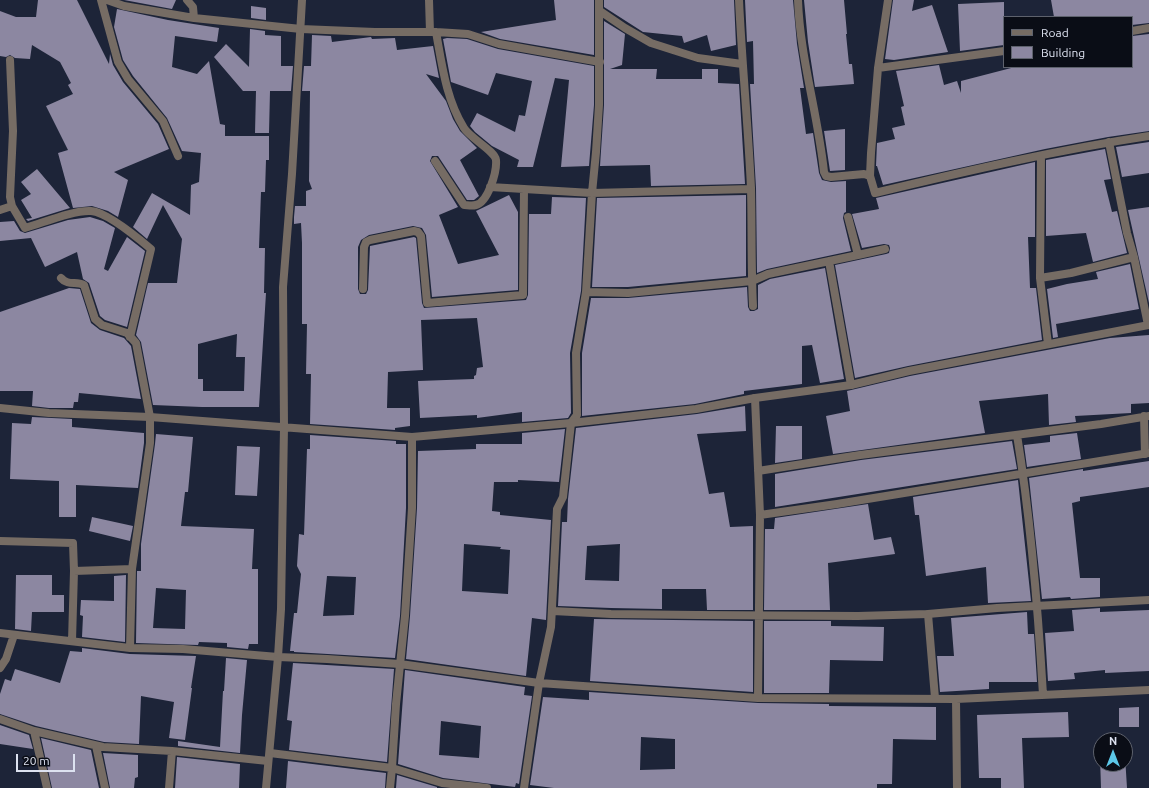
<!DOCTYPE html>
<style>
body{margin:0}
#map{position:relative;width:1149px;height:788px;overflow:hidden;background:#1d2438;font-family:Ubuntu,sans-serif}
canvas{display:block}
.legend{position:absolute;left:1003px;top:16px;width:130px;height:52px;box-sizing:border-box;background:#0a0d16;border:1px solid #5e626d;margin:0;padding:5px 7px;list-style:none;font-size:12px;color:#dde2f0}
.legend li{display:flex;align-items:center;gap:8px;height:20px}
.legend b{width:20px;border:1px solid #5e626d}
.north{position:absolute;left:1093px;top:732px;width:40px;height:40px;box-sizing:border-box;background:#0a0d16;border:1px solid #5e626d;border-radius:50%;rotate:0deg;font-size:11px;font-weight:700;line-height:16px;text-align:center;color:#dde2f0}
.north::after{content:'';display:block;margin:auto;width:14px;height:18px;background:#5cc7e8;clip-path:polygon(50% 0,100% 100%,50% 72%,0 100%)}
.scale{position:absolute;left:16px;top:754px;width:59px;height:18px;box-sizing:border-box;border:2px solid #dde2f0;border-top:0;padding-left:5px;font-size:12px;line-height:14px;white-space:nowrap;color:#dde2f0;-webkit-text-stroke:3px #0a0d16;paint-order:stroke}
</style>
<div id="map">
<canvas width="1149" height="788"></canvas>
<ul class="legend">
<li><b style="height:5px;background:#766c64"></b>Road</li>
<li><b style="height:11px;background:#8c87a1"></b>Building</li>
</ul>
<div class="north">N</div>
<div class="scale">20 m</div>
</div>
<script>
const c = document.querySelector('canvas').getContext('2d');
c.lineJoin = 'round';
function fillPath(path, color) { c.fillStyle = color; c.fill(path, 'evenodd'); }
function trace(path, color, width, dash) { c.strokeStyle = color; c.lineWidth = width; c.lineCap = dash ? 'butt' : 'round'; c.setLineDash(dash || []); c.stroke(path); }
const building = new Path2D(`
 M38,0H77L109,64L110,54L113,65L123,82L158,124L169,149L114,172L128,180L118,217L108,211L92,206L73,208L58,153L68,150L46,106L73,94L68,85L71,83L60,62L32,45L30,59L15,58L10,55L6,57L0,56V11L16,17H36Z
 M124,0H176L172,9Z
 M554,0H594V55L500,39L481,32L556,20Z
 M604,0H734L736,45L711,51L707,35L684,43L682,36L643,32L604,7Z
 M745,0H793L797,44L804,88H800L806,134L813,133L819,173L822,180L831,182L846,181V212L844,213L843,218L851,251L767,269L757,273L756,188L750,84H754L753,41L747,42Z
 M804,0H844L847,34H846L849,64H852L854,84L815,87L808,42Z
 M893,0H914L912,11L932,5L948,52L894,60L885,59Z
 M1051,0H1149V23L1132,25V17H1054Z
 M1004,2V45L960,51L958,4Z
 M251,6L266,8V20L251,18Z
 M117,9L168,20L219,28L217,42L175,36L172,67L197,74L209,61L220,124L225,125V136H269V160H266L265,192H261L259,248H265L264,293H266L259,407H202L153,405L141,342L136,335L148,283H177L182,239L163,205L147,239L133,227L152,193L190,215L191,185L199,182L201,153L182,151L167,118L133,76L123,60L114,27ZM237,334L236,357H245L244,391H203V379H198V344Z
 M604,21L625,34L622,65L610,69H657L656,79H702V69H718V83L739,84L745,184L651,186L650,165L600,166L604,105Z
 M250,29L265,31V35L281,36V66H293L291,91H270L269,133H255L256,91H243L214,57L226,44L249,67Z
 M1149,34V131L1108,137L1045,149L883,185L877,166H876L877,143L895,139L892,128L905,125L901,107L904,106L896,71L939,65L944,85L957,81L961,93V81L1015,67H1132V36Z
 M312,35L331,36L332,42L371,37L372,39L395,38L397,50L433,46L439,78L426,74L446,101L453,119L460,131L477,148L460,160L479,196L474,200H467L438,156H432L430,161L458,207L439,215L458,264L499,255L476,211L509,195L518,212V290L432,297L426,235L422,228L413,226L369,235L361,240L358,247V289L360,294H366L368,290L370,246L414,237L416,238L422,303L424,308L526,300L528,295L529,214H551L552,197L586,198L581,291L570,353L571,413L568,418L522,422V412L477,418V415L420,418L418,381L474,379V376L476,375L477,368L483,367L477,318L421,320L423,370L388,372L387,408H410V426L395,428V430L310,424L311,374H306L307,324H302V243L301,223L294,224V217L295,206H306V191L312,189L309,181L310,91H302L304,66H311Z
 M447,38L467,39L498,49L594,66V105L589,166L561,167L569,80L555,78L533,167H517L519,160L492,146L475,132L470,126L477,113L515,132L519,115L525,116L532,81L496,73L488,95L451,82L443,39Z
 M845,129V170L830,171L824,131Z
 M1149,142V173L1122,177L1116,147Z
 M1105,149L1111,179L1104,180L1112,212L1117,211L1127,253L1093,262L1086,233L1046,236V160Z
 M1035,162V237H1028L1030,288H1036L1042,340L908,366L855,378L835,265L886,254L889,253L890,248L889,245L884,244L862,248L852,214L879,209L876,198Z
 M37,169L70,208L28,221L26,219L32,218L21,200L31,194L21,182Z
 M746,195V276L628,287H592L597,198Z
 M1149,207V303L1128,210Z
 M90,217L103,221L115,228L104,269L108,271L127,237L145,251L127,327L105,320L100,316L89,283L83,279L77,252L45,267L31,238L0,241V222L14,221L20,231L25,233L68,220Z
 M1130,264L1139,309L1056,324L1058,337L1053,338L1047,289L1067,284L1098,279L1096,272Z
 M825,268L844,379L820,383L812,345L802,346V384L744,391V394L695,404L582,416V353L591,298H628L747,287L748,307L750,311H754L758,309V285L770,279Z
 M69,288L80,289L91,323L100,330L124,338L131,346L141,399L79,393L78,402H74L73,408H49L32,406L33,391H0V312Z
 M1149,335V403L1131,404V413L1075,416L1076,422L1049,425L1048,394L979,401L985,433L833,454L826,416L850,411L847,391L910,376L1110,338Z
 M745,406L746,431L697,434L709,494L724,492L730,527L753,526V610H707L706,589H662V609L611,608L558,606L562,522H567L568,499L576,428L697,414ZM620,544L619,581L585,580L587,546Z
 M32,417L72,419V427L144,433V443L138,488L76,485V517H59V481L10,479L12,423L31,424Z
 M776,426H802V459L775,463Z
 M565,429L559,482L518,480V482H494L492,511L500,512V515L551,520L546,620L532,618L526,676L406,659L410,616L417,508L418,451L476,449V444H522V433ZM464,544L501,547L500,549L510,550L508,594L462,591Z
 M1077,433L1081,459L1027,467L1024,445L1050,442V436Z
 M156,434L193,437L188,492H185L181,526L254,529L252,569H258V644H249L248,649L227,647V643L199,642L198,645L136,643L137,571H141V544L155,444ZM156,588L186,590L185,629L153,628Z
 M310,435L396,441V444H406V508L400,616L395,658L294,652V651H290L294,613H297L301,574L297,566L299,534L304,535L307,449H310ZM327,576L356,577L354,615L323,616Z
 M1012,441L1017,469L775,507V474L861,460Z
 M237,446L260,447L257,496L235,495Z
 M1149,461V487L1080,497V501L1072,503L1080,578H1100V597L1071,599L1070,597L1042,599L1029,478L1083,469V471Z
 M1018,480L1031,601L988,603L986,567L926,576L919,515H915L913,497Z
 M868,504L874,540L891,537L895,554L828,563L830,610H764L765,529H774L775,518Z
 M92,517L133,526L130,541L89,531Z
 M16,575H52V595H64V612H32L31,631L15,629Z
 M126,575L125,642L82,637L83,616L80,615L81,600L114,601V576Z
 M1100,608V612L1149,610V671L1105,673V670L1074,673L1075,679L1048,681L1045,633L1074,631L1072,610Z
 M1027,612L1028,634H1034L1037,682H989V689L940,692L937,656H954L951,618Z
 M594,619L753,621V692L590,681Z
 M764,621H831V626L884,627L883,661L830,660L829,693H764Z
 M82,648L130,654L196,656L191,688H192L185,740L169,738L174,702L141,696L139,744L104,742L36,726L0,714V694L5,679L11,681L15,669L60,683L70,651L82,652Z
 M226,658L247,660L242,715L240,753L178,746V741L220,747L223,691H224Z
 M293,663L394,669L387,762L289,750L292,721L287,720Z
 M405,670L525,687L524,695L532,696L519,784L516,783L515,787L443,778L398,764ZM441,721L481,726L479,758L439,755Z
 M589,692L758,703L829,704V706L936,707V740L893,739L892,784H877V788H554L530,785L543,697L589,700ZM641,737L675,739V769L640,770Z
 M1139,707V727H1119V708Z
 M1068,712L1069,737L1022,738L1024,788H1001V778H979L977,715Z
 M0,725L29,735L33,749L0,744Z
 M41,738L91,750L99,788H52Z
 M103,753L138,755V777L135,778L134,788H110Z
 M1125,756L1127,788H1101L1100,757L1101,764H1125Z
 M177,757L240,764L239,788H175Z
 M288,761L386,773L385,788H286Z
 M397,775L437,787V788H396Z`);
const service = new Path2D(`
 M928,614L935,698`);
const minor = new Path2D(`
 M101,0L118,62L128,79L163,121L178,156
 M107,0L124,6L194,18L301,29L375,32H436L468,34L499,44L600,62
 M187,0L193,7L194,18
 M429,0L430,32
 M739,0C742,63 748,125 751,188C752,227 751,267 753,306
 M798,0C800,58 818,114 824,172L826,176L831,177L864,174L870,176
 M888,0L878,68L871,153L870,176L875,193C966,171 1057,150 1149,136
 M600,11L625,28L651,43L698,58L742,64
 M1132,31L1149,28
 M10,60L13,131L10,197L12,206L25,228C43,223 73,210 91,211C107,212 138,238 151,249L130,337
 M878,68L1004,51
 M1109,142L1127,233L1134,257L1148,325
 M1041,156L1040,278L1048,344
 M435,161L464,205C467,205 472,206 476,205C488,202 497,172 496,160C495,151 470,138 464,128C446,99 442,65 436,32
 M490,187L592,193L751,189
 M0,210L12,206
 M848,217L858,255L885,249
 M829,261L851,385
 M61,278C68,286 76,281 84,285L95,319L102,325L127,333L136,343L150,417V443L132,569L130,648
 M1040,278L1071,273L1134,257
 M363,289L364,247L366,242L370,240L414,231L418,232L421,236L427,303L523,295L524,189
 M586,292L628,293L752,281L768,274L858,255
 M755,398L760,515L758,698
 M1144,416L1145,454
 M1017,435C1031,521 1038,608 1043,695
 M758,471L860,455L1101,424L1149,416
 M760,515L837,504L1149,453
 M0,541L73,543L74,571
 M553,611L611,614L697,615L858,616L928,614L997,608L1149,600
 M0,633L130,648L183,649L278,657L327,659L400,664L539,683L758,698L956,699L1149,690
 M72,641L74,571L132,569
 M0,668L6,659L14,635
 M956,699L957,788
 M0,719L34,731L103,747L172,751L268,761
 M34,731L47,788
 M96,746L105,788
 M270,753L392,768L442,783L487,788
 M169,788L172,751
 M390,788L392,768L396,704L405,616L412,508V437
 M524,788L539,683L551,627L557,509L563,497L571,423L577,415L576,353L586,292L592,193L596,152L599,105V0`);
const tertiary = new Path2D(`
 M0,408L49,413L150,417L412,437L571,423L696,409L755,398L851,385L909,371L1149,325
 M266,788L278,657L281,609L284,427L283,287L292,174L302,0`);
fillPath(building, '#8c87a1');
trace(service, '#766c64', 8);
trace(minor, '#766c64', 8);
trace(tertiary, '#766c64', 8);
</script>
